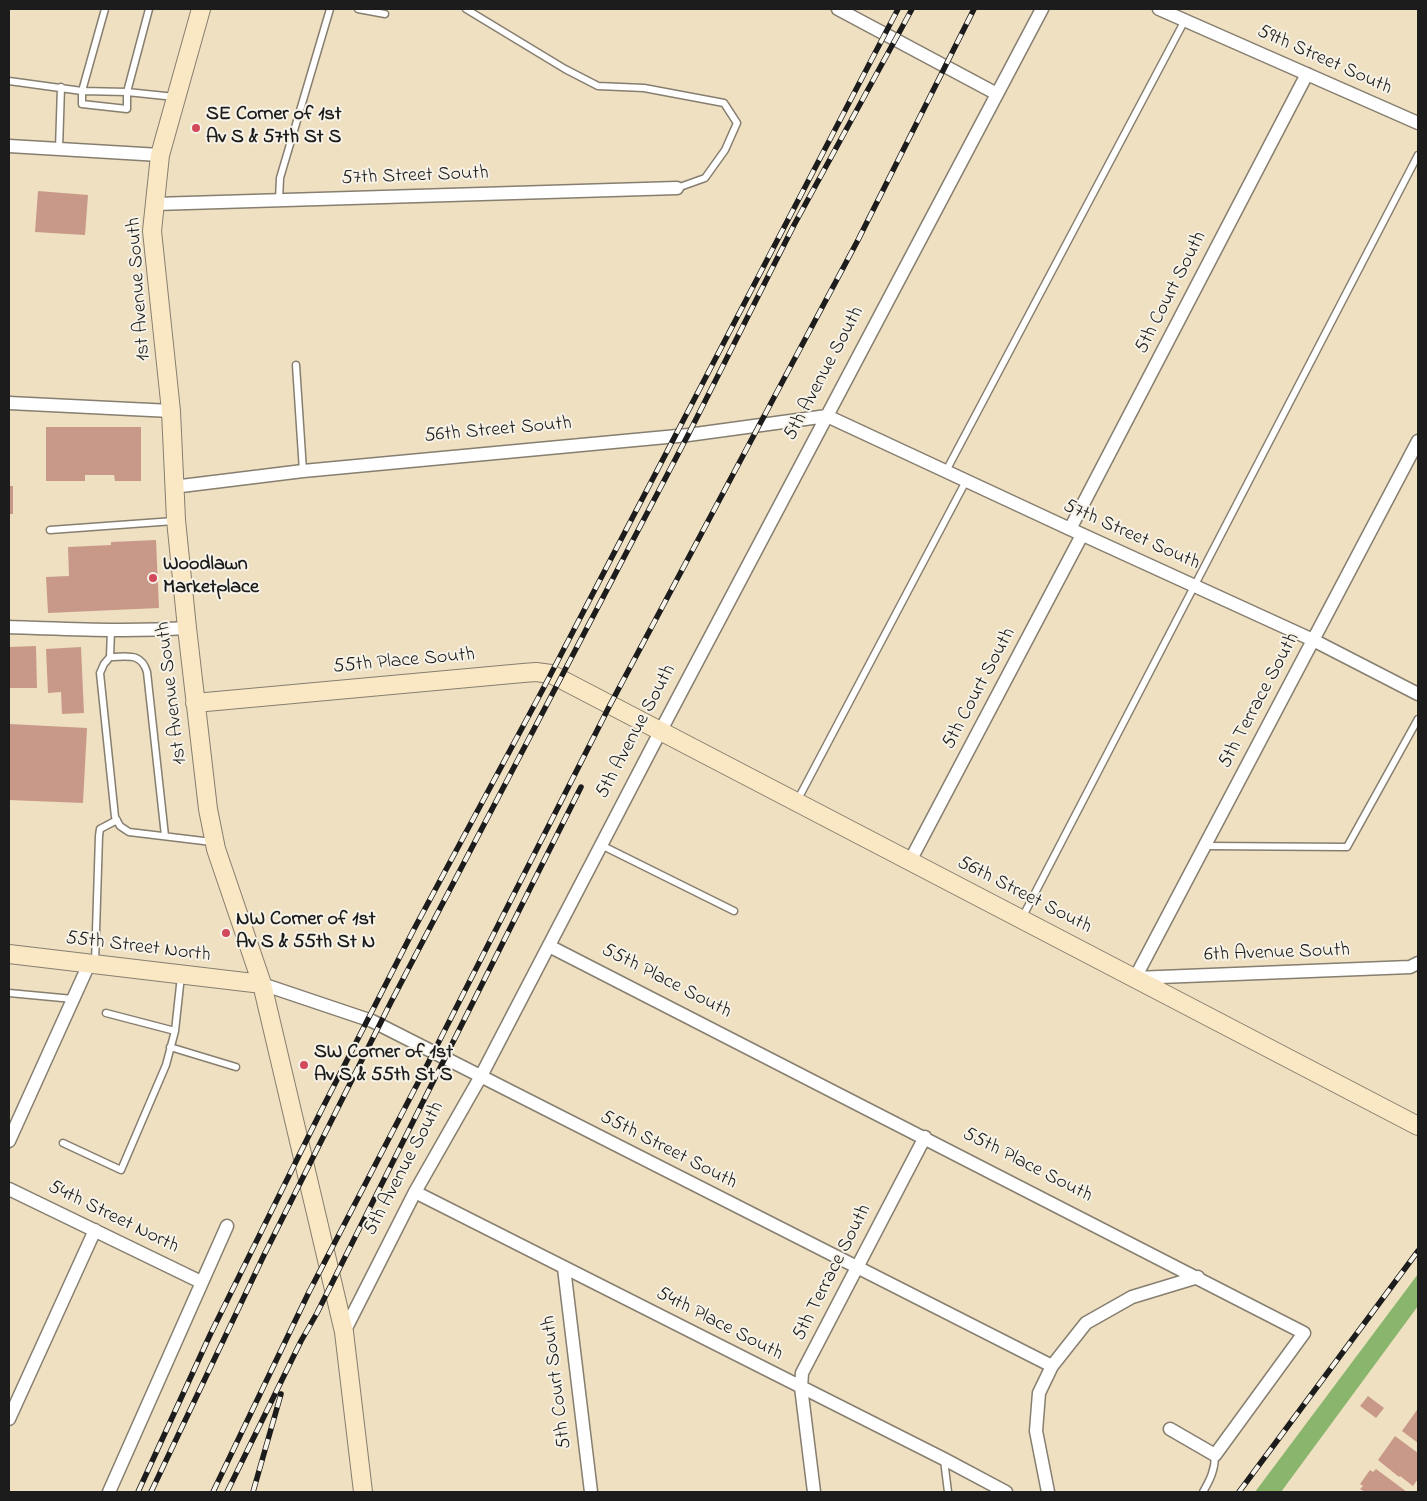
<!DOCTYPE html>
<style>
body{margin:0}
#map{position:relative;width:1427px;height:1501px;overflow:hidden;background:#efe0c2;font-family:"Indie Flower",sans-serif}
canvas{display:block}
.frame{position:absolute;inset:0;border:10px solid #1c1c1c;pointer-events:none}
</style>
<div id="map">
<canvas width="1427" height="1501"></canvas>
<div class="frame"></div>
</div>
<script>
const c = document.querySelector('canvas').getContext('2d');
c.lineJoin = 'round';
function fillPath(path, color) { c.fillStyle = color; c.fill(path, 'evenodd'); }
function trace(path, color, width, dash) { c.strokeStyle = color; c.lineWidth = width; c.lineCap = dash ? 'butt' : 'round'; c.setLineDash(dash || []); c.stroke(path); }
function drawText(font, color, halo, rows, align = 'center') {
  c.font = font + ' "Indie Flower",sans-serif'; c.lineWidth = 4; c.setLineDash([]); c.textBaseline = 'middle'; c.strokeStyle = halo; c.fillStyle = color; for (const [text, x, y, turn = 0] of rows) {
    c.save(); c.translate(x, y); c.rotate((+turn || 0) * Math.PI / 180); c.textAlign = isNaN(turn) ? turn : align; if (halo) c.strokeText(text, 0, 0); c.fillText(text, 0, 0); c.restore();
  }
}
const forest = new Path2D(`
 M1418,1274V1306L1281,1492H1255Z`);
const building = new Path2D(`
 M38,191L88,195L85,235L35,232Z
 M46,427H141V481H115L114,475H85V481H46Z
 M9,486H13V514H9Z
 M156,540L159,608L48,613L46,577L69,576L68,547L111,545V542Z
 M36,646L37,688H9V647Z
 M81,647L84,713L62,714L61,692L48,693L46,649Z
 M9,724L87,728L83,803L9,800Z
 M1368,1396L1384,1408L1376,1418L1360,1406Z
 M1417,1410L1418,1411V1443L1402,1431Z
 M1395,1436L1418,1453V1479L1413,1486L1400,1476L1399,1477L1378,1460Z
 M1376,1469L1407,1492H1365L1360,1489L1363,1486L1360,1484L1370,1470L1373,1472Z`);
const lane = new Path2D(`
 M105,9L82,91V104L127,109V92L149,9
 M358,9L385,14
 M466,9L565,69L598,86L644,88L724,103L737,123L725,150L705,178L677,188
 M9,81L82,91L127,92L175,97
 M59,149L61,87
 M279,200L280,178L330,9
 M296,365L303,471
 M946,471L1185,20
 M50,530L174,521
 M111,630L110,657L104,664L100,673L115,817L120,826L129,832L212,842
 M110,657C127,657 141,652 147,672L165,836
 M797,801L966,481
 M601,845L734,911
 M1205,846L1347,847L1418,719
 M1022,918L1418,155
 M95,963L99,836L100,829L117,820
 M9,993L73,999
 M106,1013L175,1031
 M170,1047L236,1067
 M63,1143L121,1170L166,1065L175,1031L181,976
 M944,1460L948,1492
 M1203,1492C1210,1480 1215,1470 1215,1455`);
const street = new Path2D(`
 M838,9L997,94
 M1159,9L1418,123
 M9,146L160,155
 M155,204L677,188
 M9,403L171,411
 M173,487L303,471L688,435L827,416L1070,529L1313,640L1418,694
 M1070,529L1307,74
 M9,627C68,629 128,632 187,628
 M910,861L1082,535
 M549,946L1304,1333L1215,1455L1170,1429
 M1135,978L1418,441
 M1135,978L1410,967L1418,963
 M262,984L372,1021L1052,1366
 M9,1141L89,964
 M9,1189L201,1282
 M415,1192L944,1459L1006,1492
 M564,1268L591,1492
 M344,1332L415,1192L481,1076L660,732L1042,9
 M9,1419L95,1230
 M109,1492L227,1226
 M814,1492L801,1387L802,1373L925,1137
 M1048,1492L1036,1431L1039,1393L1052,1366L1086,1323L1132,1297L1198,1277`);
const secondary = new Path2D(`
 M201,9L160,155L152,231L171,411L176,520L187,628L208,809L216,849L262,984L344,1332L363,1492
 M195,703L523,673L536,672L551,674L1418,1126
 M9,954L262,984`);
const rail = new Path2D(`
 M138,1492L210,1335L321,1111L413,931L543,689L898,9
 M151,1492L264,1255L391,1002L688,435L794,225L912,9
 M213,1492L309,1292L422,1075L610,705L858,240L974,9
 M227,1492L301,1341L317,1313L581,787
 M253,1492L281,1394
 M1239,1492L1418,1251`);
const markers = [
 [196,128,5,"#d1495b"],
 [153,578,5,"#d1495b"],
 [226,933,5,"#d1495b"],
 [304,1065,5,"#d1495b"]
];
const streetNames = [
 ["59th Street South",1324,61,24],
 ["57th Street South",415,177,-2],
 ["1st Avenue South",140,289,-94],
 ["5th Court South",1172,293,-63],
 ["5th Avenue South",825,374,-62],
 ["56th Street South",498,431,-5],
 ["57th Street South",1131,536,24],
 ["55th Place South",404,662,-5],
 ["5th Court South",980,689,-62],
 ["1st Avenue South",173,693,-97],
 ["5th Terrace South",1260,701,-62],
 ["5th Avenue South",637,732,-62],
 ["56th Street South",1024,896,27],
 ["55th Street North",138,948,7],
 ["6th Avenue South",1277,954,-2],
 ["55th Place South",666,982,27],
 ["55th Street South",668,1151,27],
 ["55th Place South",1027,1166,27],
 ["5th Avenue South",405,1169,-62],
 ["54th Street North",113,1218,26],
 ["5th Terrace South",833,1273,-63],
 ["54th Place South",719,1325,27],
 ["5th Court South",558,1382,-97]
];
const poiNames = [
 ["SE Corner of 1st",206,116],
 ["Av S & 57th St S",206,139],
 ["Woodlawn",163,566],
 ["Marketplace",163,589],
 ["NW Corner of 1st",236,921],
 ["Av S & 55th St N",236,944],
 ["SW Corner of 1st",314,1054],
 ["Av S & 55th St S",314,1077]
];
fillPath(forest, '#89b56c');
fillPath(building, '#c89988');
trace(lane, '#867e6f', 9);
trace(street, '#867e6f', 15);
trace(secondary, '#867e6f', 20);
trace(lane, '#fff', 6);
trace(street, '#fff', 12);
trace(secondary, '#fae7c3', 18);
trace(rail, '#1c1c1c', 5.5);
trace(rail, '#f7f3e8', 4, [11]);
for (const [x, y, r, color] of markers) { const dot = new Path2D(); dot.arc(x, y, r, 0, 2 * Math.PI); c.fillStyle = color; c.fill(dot); trace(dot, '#f7f3e8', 2); }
drawText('20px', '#1c1c1c', '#f7f3e8', streetNames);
drawText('bold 20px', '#1c1c1c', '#f7f3e8', poiNames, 'left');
</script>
